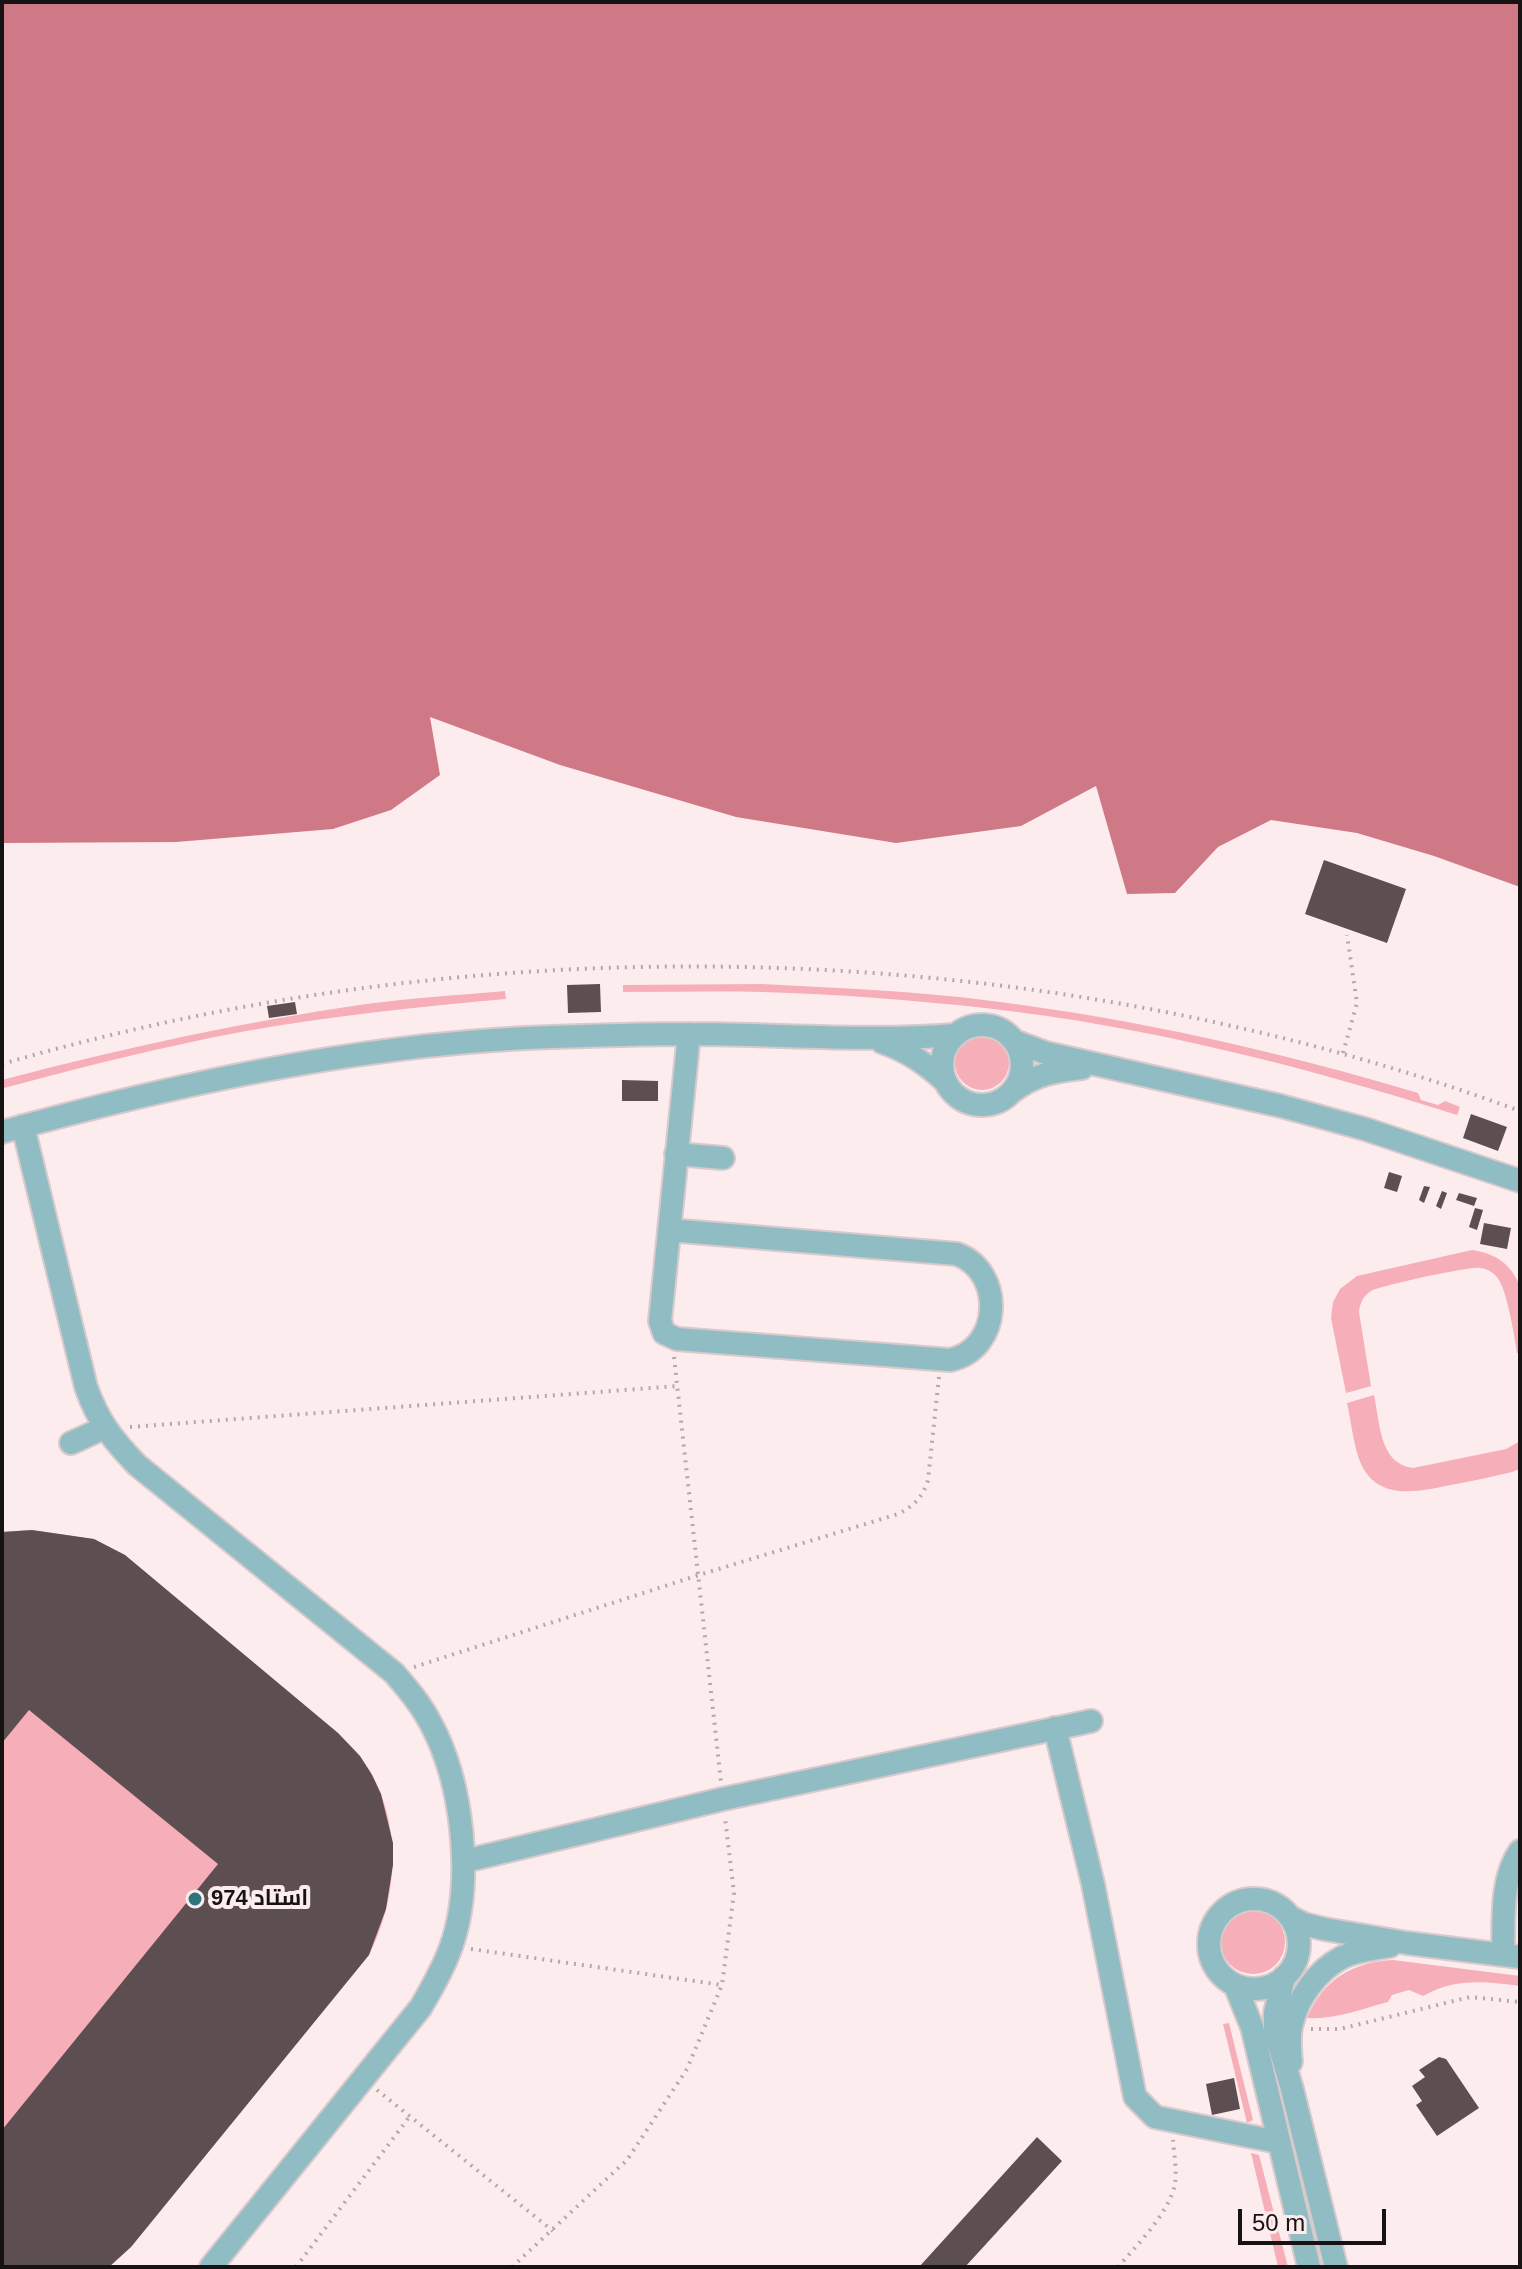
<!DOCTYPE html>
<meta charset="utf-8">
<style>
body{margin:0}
#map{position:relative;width:1522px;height:2269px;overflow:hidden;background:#fdecee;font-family:Helvetica,sans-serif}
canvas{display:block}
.frame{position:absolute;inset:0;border:4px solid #181313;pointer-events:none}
.scale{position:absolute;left:1238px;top:2209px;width:148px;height:36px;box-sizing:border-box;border:4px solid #181313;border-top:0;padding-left:10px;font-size:24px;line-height:28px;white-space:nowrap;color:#181313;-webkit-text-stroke:6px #fdecee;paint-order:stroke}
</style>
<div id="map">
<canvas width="1522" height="2269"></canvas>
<div class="frame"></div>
<div class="scale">50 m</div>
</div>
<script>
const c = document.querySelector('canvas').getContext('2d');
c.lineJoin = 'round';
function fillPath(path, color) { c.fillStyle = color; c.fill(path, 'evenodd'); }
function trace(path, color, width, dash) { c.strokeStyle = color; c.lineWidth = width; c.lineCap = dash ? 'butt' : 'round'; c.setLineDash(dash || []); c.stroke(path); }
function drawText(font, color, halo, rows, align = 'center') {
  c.font = font + ' Helvetica,Cairo,sans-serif'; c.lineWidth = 8; c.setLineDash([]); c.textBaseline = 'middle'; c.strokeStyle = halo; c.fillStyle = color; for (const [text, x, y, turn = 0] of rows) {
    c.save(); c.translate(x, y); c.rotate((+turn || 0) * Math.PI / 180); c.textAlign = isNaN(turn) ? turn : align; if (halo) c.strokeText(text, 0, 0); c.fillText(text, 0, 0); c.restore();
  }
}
const green = new Path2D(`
 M762,984C839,988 916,991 992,1001C1136,1019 1278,1051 1418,1093L1421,1100L1438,1105L1445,1101L1460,1107L1457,1115C1303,1066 1146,1026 985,1008C911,1000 836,994 762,992C716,991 669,992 623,992V985Z
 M505,991L506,999C417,1007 329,1016 241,1032C161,1047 82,1067 4,1088L2,1080C122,1048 243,1022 366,1004C412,998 459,995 505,991Z
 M955 1063a27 27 0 1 1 54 0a27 27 0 1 1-54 0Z
 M1472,1250C1496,1254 1510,1263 1520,1286V1353H1517C1514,1336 1507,1287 1496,1276C1492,1272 1486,1268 1480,1268C1470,1266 1380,1286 1371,1291C1363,1296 1360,1303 1359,1312L1371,1386L1346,1393L1331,1318L1333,1302L1340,1289L1357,1276Z
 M1374,1395C1380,1422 1379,1464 1413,1468L1506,1449L1520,1441V1469L1512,1472C1492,1477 1471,1481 1451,1485C1416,1492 1375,1502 1359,1459C1353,1441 1351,1421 1347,1403Z
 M32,1530L94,1539L125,1555L338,1733C351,1746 364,1759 373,1776C402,1832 397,1900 369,1955L131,2247L109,2267H2V1532Z
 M1221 1942a32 32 0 1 1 64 0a32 32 0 1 1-64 0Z
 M1393,1960L1520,1976V1986C1485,1981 1454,1978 1423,1996L1409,1990L1392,1995L1388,2002C1361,2009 1335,2020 1307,2018C1323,1980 1352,1962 1393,1960Z
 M1229,2023L1253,2120L1247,2123L1223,2024Z
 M1251,2153L1259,2155L1288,2267H1278Z`);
const water = new Path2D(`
 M2,2H1520V887L1434,856L1357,833L1271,820L1218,847L1175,893L1127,894L1096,786L1021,826L896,843L736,817L560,765L430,717L440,775L391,810L333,829L176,842L2,843Z`);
const building = new Path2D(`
 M1324,860L1406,889L1387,943L1305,914Z
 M600,984L601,1012L568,1013L567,985Z
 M295,1002L297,1014L269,1018L267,1006Z
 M622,1080L658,1081V1101H622Z
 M1471,1114L1507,1127L1498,1151L1463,1138Z
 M1389,1172L1402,1176L1397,1192L1384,1188Z
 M1424,1186L1430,1187L1424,1203L1419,1200Z
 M1442,1191L1447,1193L1441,1209L1436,1206Z
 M1459,1193L1477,1198L1474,1206L1456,1200Z
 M1475,1208L1483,1210L1477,1230L1469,1227Z
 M1484,1223L1511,1228L1507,1249L1480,1244Z
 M32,1530L94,1539L125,1555L338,1733L360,1756L372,1775L381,1794L393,1843V1865L386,1909L369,1955L131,2247L109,2267H2V2130L218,1864L29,1710L2,1743V1532Z
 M1439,2057L1446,2059L1479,2108L1437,2136L1416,2105L1422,2101L1412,2086L1425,2077L1419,2070Z
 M1234,2078L1240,2109L1212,2115L1206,2084Z
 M1037,2137L1062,2161L965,2267H919Z`);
const path = new Path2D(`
 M1343,1053L1357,1003L1347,935
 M2,1064C492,921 1040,934 1520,1111
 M674,1357L721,1782
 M130,1427L678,1386
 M414,1667L699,1575L898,1514C914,1506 923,1497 928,1480L939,1377
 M471,1949L722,1985
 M1311,2029H1340L1470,1997L1520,2002
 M377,2090L553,2231
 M296,2267L410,2116
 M512,2267L627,2160L687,2069L722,1985L734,1893L725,1818
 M1118,2267C1137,2245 1169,2213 1175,2184C1177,2171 1174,2153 1173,2140`);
const minor = new Path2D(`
 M942 1065a40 40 0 1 1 80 0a40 40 0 1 1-80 0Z
 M1014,1041L1046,1053L1281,1106L1365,1129L1520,1181
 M882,1042C908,1051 926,1064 946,1082
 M1013,1091C1036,1074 1054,1071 1082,1068
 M23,1126L86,1387C98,1421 112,1439 137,1465L394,1673C407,1688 420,1703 430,1722C463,1782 474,1882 451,1947C443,1969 432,1988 421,2007L211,2267
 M2,1132C172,1085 349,1047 525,1038C580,1036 635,1034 689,1034C778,1034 866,1042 955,1035
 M676,1154L723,1158
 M669,1230L957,1254C1005,1272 1002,1349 950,1360L677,1339L664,1333L660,1321L689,1034
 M71,1443L104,1428
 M1055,1728L1093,1884L1135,2097L1155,2117L1278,2142
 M465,1861L723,1799L1091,1721
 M1209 1944a45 45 0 1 1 90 0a45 45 0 1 1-90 0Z
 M1290,1917L1304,1924L1324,1929L1407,1943L1520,1957
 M1503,1955C1504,1921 1500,1880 1520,1851
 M1284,1977L1275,2013V2031L1292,2089L1336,2267
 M1235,1985L1252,2027L1309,2267
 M1291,2062C1290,2049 1288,2036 1292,2023C1298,1998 1317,1971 1341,1958C1356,1950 1374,1949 1390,1946`);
const markers = [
 [195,1899,8,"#2c747e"]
];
const poiNames = [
 ["استاد 974",211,1899]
];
fillPath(green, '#f6afb9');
fillPath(water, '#cf7987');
fillPath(building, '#5d4f51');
trace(minor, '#d8c9cb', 26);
trace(path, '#b4a7a8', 4, [2, 6]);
trace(minor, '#90bdc4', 22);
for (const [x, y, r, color] of markers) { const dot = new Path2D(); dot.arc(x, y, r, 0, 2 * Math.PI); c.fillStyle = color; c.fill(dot); trace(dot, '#fdecee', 3); }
drawText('bold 22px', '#181313', '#fdecee', poiNames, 'left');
</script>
